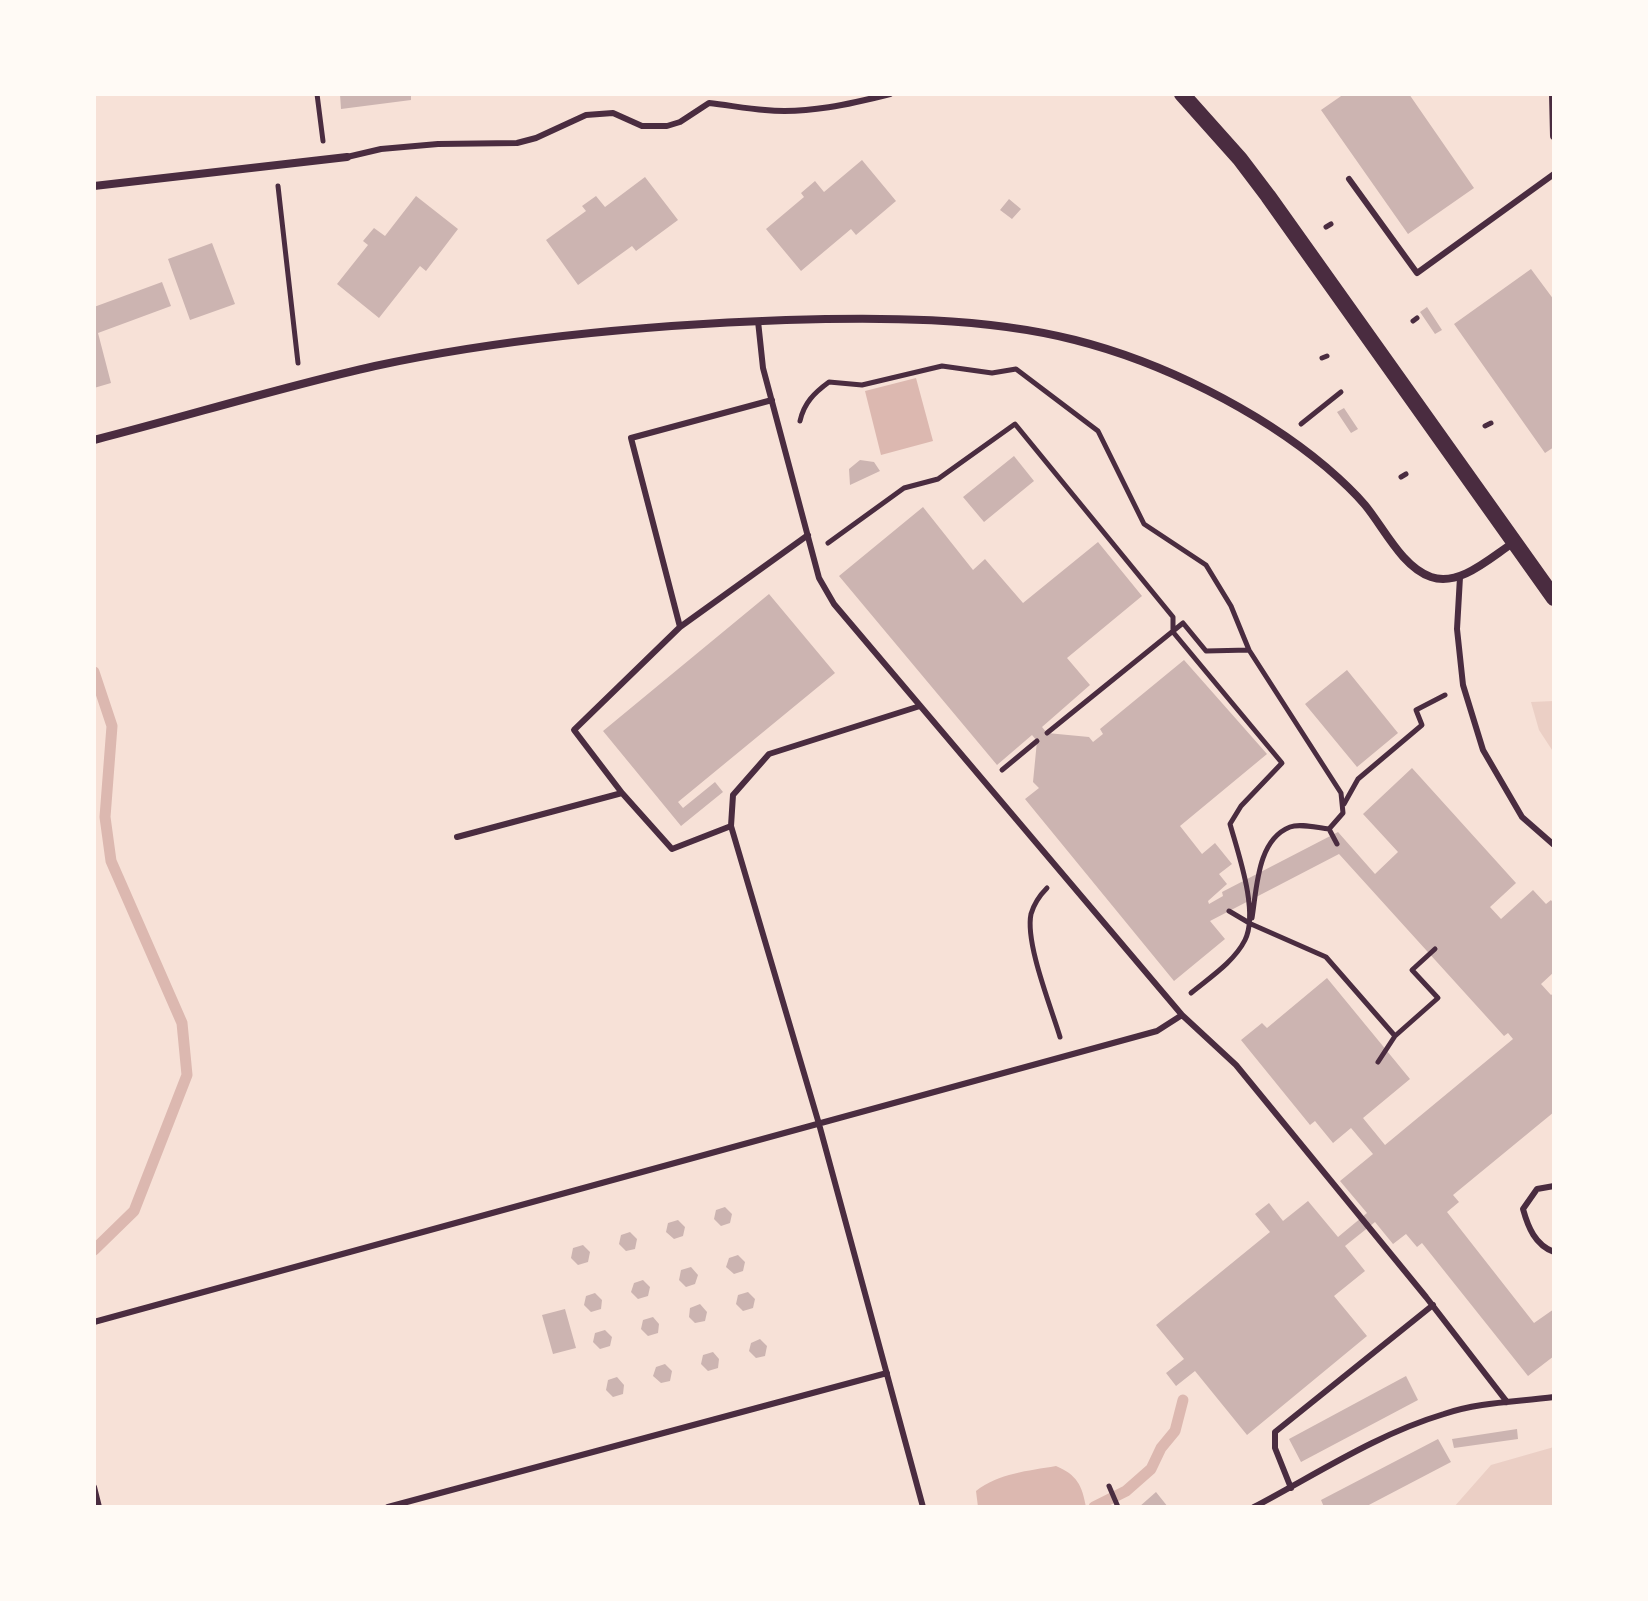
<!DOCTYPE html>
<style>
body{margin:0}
#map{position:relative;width:1648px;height:1601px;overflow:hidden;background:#f7e1d7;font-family:Cabin,sans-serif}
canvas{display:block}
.frame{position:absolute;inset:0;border:96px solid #fffaf5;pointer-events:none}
</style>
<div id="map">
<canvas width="1648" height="1601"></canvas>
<div class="frame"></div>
</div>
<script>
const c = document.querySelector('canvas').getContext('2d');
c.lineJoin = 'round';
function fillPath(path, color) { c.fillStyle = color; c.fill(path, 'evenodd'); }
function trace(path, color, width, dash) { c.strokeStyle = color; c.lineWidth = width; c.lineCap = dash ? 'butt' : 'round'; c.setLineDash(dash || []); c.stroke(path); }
const green = new Path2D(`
 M1554,701V753L1539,730L1531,702Z
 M1554,1447V1507H1454L1491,1465Z`);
const water = new Path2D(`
 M916,378L933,441L881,455L865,391Z
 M1056,1466C1077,1475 1082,1485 1086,1507H978L976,1491C999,1473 1028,1471 1056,1466Z`);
const stream = new Path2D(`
 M94,672L112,726L105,817L111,861L182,1023L187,1075L134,1211L94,1250
 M1094,1507L1126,1491L1151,1469L1161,1448L1175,1431L1183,1400`);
const building = new Path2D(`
 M340,94H411V100L341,109Z
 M1344,94H1409L1474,188L1408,234L1321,110Z
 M862,160L896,201L856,235L851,229L801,271L766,229L804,197L801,193L815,181L824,192Z
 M645,177L678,220L636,251L632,246L578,285L546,240L586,211L582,206L596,196L605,207Z
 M416,196L458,229L426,271L420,266L379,318L337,284L368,245L363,241L374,228L385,236Z
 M1009,199L1021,209L1012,219L1000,210Z
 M212,243L235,304L190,320L168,259Z
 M1531,269L1554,300V447L1545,453L1454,324Z
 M162,282L171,306L98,333L111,383L94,388V307Z
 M1427,307L1442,330L1435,334L1420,312Z
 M1344,408L1358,429L1351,433L1337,412Z
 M1014,456L1034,481L984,522L963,497Z
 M860,460L874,462L880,471L850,485L849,469Z
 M923,507L973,570L985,559L1023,603L1098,542L1142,596L1067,658L1090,685L1042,727L1047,733L1089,737L1093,742L1103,734L1100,729L1184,660L1267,754L1180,826L1202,854L1215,843L1232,864L1219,874L1227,884L1208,901L1209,904L1223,896L1222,892L1338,832L1375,874L1398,852L1363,814L1412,768L1516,883L1490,907L1501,919L1533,890L1546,904L1551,900L1554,904V972L1541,984L1551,995L1554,993V1112L1453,1195L1459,1202L1447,1212L1534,1323L1554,1309V1356L1528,1376L1422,1243L1417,1247L1406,1234L1393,1244L1375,1222L1345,1246L1365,1271L1334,1296L1367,1336L1247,1435L1195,1371L1176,1386L1166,1373L1184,1359L1156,1325L1270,1232L1255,1214L1269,1203L1283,1221L1308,1201L1338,1237L1367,1213L1340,1181L1373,1154L1351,1128L1333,1143L1315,1121L1310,1125L1241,1040L1262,1023L1267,1028L1327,978L1410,1079L1363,1118L1385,1145L1513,1039L1508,1033L1504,1036L1339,854L1210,921L1225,939L1174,981L1025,799L1039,788L1033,782L1037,741L1032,735L997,765L839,576Z
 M769,594L835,673L678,802L683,808L715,782L723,792L681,826L603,731Z
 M1347,670L1398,733L1357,767L1305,704Z
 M725,1207L732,1214L730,1223L721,1226L714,1219L716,1210Z
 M678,1220L685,1227L683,1236L674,1239L666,1232L668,1223Z
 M630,1232L637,1239L635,1249L626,1251L619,1244L621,1235Z
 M583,1245L590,1252L588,1262L578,1265L571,1258L573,1248Z
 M738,1255L745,1262L743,1271L734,1274L726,1267L729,1258Z
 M691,1267L698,1275L695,1284L686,1287L679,1280L681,1270Z
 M643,1280L650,1287L648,1296L638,1299L631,1292L634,1283Z
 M748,1292L755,1299L753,1308L743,1311L736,1304L738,1295Z
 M595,1293L602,1300L601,1309L591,1312L584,1305L586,1296Z
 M700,1304L707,1312L705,1321L695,1323L689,1317L690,1308Z
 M565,1309L576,1348L553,1354L542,1315Z
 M653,1317L659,1324L658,1333L648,1336L641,1329L643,1320Z
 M605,1330L612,1337L610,1346L600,1349L593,1342L595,1333Z
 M760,1339L767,1346L765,1356L756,1358L749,1351L751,1343Z
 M713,1352L719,1359L718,1368L708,1371L701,1364L703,1355Z
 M665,1364L672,1371L670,1381L661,1383L653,1376L656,1367Z
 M1406,1376L1418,1400L1301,1462L1289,1439Z
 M617,1377L624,1385L623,1394L613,1397L606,1390L608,1380Z
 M1517,1429L1518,1439L1454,1448L1452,1439Z
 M1438,1439L1451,1462L1365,1507H1324L1321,1500Z
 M1156,1492L1168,1507H1139Z`);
const path = new Path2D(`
 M317,94L323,141
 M278,186L298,363
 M1326,227L1331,224
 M1413,321L1417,318
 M1322,358L1327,356
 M800,421C804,403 814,393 829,382L862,385L942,366L992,373L1016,369L1098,431L1144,524L1206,565L1231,606L1249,650L1341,793L1343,813L1329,829L1337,844
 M1301,424L1341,392
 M1485,426L1491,423
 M1401,477L1406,474
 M828,543L904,488L938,479L1015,424L1173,617V632L1282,763L1241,806L1230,824C1238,853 1259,912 1245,940C1234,962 1209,978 1191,993
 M1047,733L1183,623L1206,651L1249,650
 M1002,770L1037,741
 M1344,804L1358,779L1422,725L1416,710L1445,695
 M1047,888C1040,895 1034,904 1031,914C1025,943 1051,1007 1060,1037
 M1229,911L1251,924L1326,957L1395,1036L1378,1062
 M1252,918C1257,888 1257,840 1290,827C1300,823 1318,828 1329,829
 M1395,1036L1438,998L1412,970L1435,949
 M1109,1486L1118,1507`);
const service = new Path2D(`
 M347,157L381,149L438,144L517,143L536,138L586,115L613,113L642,126H667L680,122L709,103C728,105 747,109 765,110C807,114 851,104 890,94
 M1349,179L1417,273L1554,174
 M758,321L763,368L819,578L834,604L1182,1015L1236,1065L1426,1297L1507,1402
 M1460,577L1457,629L1463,685L1483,750L1522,817L1554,845
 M680,627L808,535
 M622,793L574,730L680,627L631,438L772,400
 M731,826L819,1124L923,1507
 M457,837L622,793L672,849L731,826L733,795L769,754L920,706
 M1554,1186L1537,1189L1523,1209C1528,1227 1535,1245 1554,1252
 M94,1322L1157,1031L1182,1015
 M94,1487L99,1507
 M1291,1488L1275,1448V1432L1433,1305
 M388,1507L887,1373
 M1254,1507C1315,1475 1377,1434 1444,1414C1479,1402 1517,1402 1554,1397`);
const minor = new Path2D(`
 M1553,94L1554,136
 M94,186L347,157
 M94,440C188,416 281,387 375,366C510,337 648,325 786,320C879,317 985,317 1075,340C1162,362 1258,410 1326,467C1340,479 1354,492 1365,505C1384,528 1402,567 1431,577C1460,587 1491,557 1513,543`);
const secondary = new Path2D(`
 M1182,94L1240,159L1268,196L1554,598`);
fillPath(green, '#ebcfc5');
fillPath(water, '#dcb8b0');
trace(stream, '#dcb8b0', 11);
fillPath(building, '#ccb4b1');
trace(path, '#4a2c40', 5);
trace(service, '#4a2c40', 6);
trace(minor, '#4a2c40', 8);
trace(secondary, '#4a2c40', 16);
</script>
